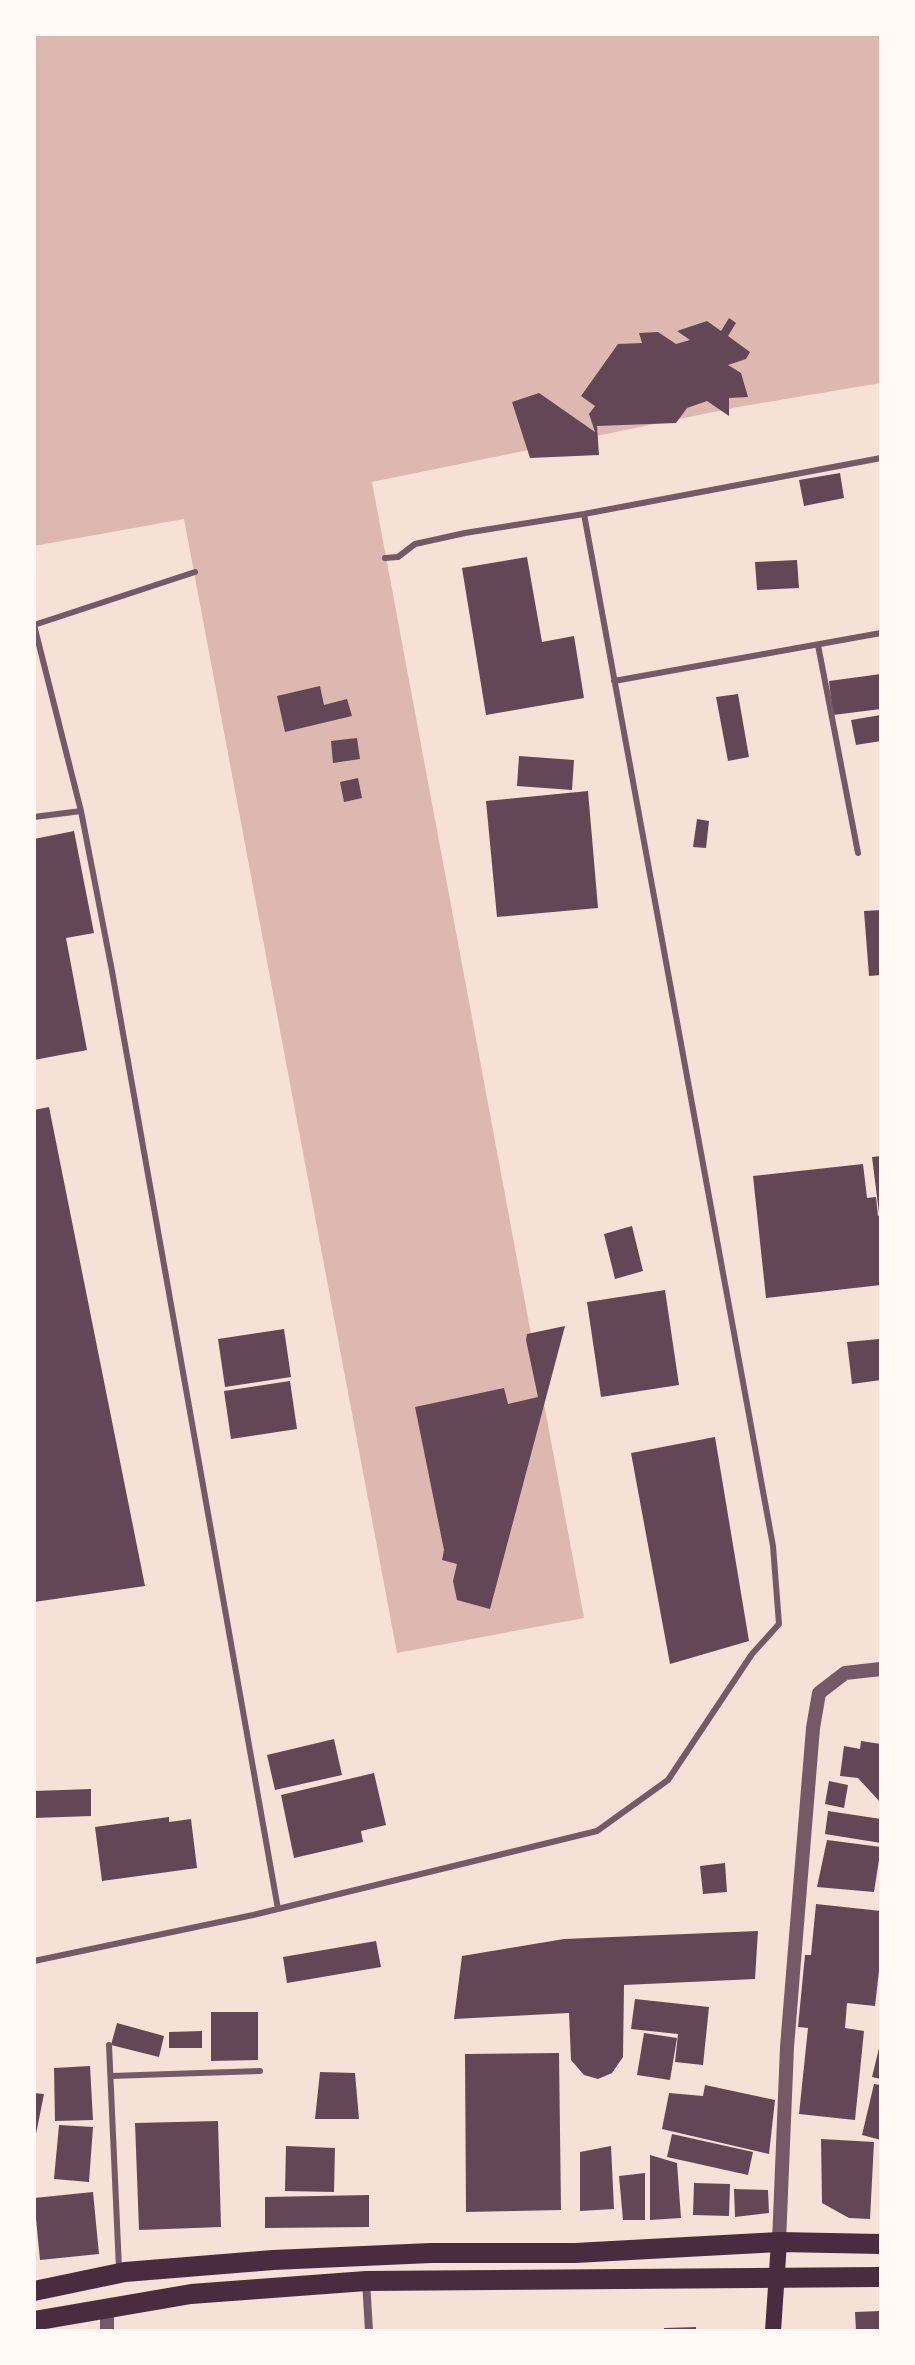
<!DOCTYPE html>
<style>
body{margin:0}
#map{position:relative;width:915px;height:2365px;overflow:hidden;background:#f7e1d7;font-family:"Titillium Web",sans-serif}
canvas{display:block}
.frame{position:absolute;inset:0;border:36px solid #fffaf5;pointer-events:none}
</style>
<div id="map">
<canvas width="915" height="2365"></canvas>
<div class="frame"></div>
</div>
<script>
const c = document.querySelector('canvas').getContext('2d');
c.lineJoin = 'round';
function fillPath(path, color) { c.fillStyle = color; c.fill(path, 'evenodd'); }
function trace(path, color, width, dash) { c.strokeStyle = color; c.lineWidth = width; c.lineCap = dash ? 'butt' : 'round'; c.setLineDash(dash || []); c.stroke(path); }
const water = new Path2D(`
 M34,34H881V383L738,407L372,482L584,1618L397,1653L184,519L34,546Z`);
const building = new Path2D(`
 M729,318L736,323L728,336L750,352L746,359L728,365L741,373L748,397L729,398V416L707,401L687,408L676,423L597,426L599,455L530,458L512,402L539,393L595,432L589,414L595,406L581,396L618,344L642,343L639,333L658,332L676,344L690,340L677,331L707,321L721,331Z
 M840,473L844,498L804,506L799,480Z
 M527,557L542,642L574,636L584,698L486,715L462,568Z
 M797,560L799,588L757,590L755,562Z
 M881,674V709L833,715L829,681Z
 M320,686L324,705L347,699L352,716L285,732L277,696Z
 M738,694L749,757L728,761L716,697Z
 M881,715V741L856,745L851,720Z
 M357,738L360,759L333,763L331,741Z
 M519,756L574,760L572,790L517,786Z
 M358,778L362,798L344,802L340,782Z
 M588,791L598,908L497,917L486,801Z
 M697,819L709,821L706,848L693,847Z
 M74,831L94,933L66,938L87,1050L34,1060V839Z
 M881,910V975L869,976L864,911Z
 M49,1107L145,1586L34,1602V1110Z
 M881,1156V1213H879L872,1157Z
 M863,1164L867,1198L876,1197L878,1216L881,1215V1285L766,1298L753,1176Z
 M632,1226L643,1271L615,1279L604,1234Z
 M665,1290L679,1385L601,1397L587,1302Z
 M565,1326L490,1609L457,1600L453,1581L457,1564L442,1560L444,1550L415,1407L504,1388L508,1404L538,1397L526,1340L527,1334Z
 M284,1329L291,1377L225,1387L218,1339Z
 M879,1339L881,1380L852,1384L847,1342Z
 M290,1381L297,1429L231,1439L224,1391Z
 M715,1437L749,1641L670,1664L631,1453Z
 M334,1739L342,1775L275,1790L267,1755Z
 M861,1741L881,1744L880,1802L858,1778L840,1776L844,1746L860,1749Z
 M374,1773L386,1825L361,1831L363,1842L294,1858L281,1795Z
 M829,1781L848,1785L844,1808L825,1804Z
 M91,1789V1816L34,1818V1791Z
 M828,1811L881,1819V1843L825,1834Z
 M169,1817V1822L191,1819L197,1868L102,1881L95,1827Z
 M827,1840L881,1847L874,1892L817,1887Z
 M725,1863L727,1892L703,1894L700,1866Z
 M816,1904L881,1911V1953L875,2006L847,2003L845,2028L864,2031L855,2120L799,2114L808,2028L798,2027L805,1955H811Z
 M758,1931L755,1979L624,1985L623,2057L612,2073L598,2079L584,2075L571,2060L569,2013L454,2019L462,1956L564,1939Z
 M376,1941L381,1967L287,1983L283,1957Z
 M635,1999L709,2007L703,2065L675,2062L678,2034L631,2029Z
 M211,2012H258V2060L211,2061Z
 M117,2023L164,2036L159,2057L111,2045Z
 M202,2031V2048H169V2032Z
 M644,2033L677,2038L670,2080L637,2075Z
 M880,2044H881V2079L872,2077Z
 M559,2053L561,2210L466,2212L465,2054Z
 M90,2066L93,2120L55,2121L54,2068Z
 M320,2072L355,2073L359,2119H315Z
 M874,2084L881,2085V2140L862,2135Z
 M705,2085L775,2100L769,2154L662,2129L669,2093L703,2096Z
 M34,2093L44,2094L35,2139H34Z
 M218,2121L221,2227L139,2230L135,2123Z
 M59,2125L93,2127L89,2182L54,2179Z
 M672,2134L753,2152L748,2175L667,2157Z
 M821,2139L874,2142L870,2219L849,2218L822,2203Z
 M286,2146L335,2148L334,2192L285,2191Z
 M611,2146L614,2209L580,2211V2152Z
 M650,2155L677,2163L681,2218L650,2220Z
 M645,2173V2220H623L619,2176Z
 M694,2183L730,2184L729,2216L693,2215Z
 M734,2189L768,2190L769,2213L735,2217Z
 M93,2192L99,2254L40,2260L34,2198Z
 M369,2195V2227L265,2228V2197Z
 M881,2311V2331H856L855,2312Z
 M696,2327V2331H664V2328Z`);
const service = new Path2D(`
 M385,558L398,557L415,544L465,533L584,514L881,458
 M195,572L34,625L81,811L112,971L278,1909
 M818,645L858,853
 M614,681L881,633
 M34,817L81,811
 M34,1961L253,1915L597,1831L668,1780L752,1654L779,1624L773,1546L584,514
 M109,2045L119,2269
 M111,2076L260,2071`);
const minor = new Path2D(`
 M366,2281L369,2331`);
const tertiary = new Path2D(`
 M779,2242L787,2047L813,1728L819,1693L845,1673L881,1669
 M107,2310V2331`);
const secondary = new Path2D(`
 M773,2331L779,2242`);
const primary = new Path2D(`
 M34,2291L125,2272L273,2260L431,2253H575L779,2242L881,2244
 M34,2321L191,2294L366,2281L881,2277`);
fillPath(water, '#dcb8b0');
fillPath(building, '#644757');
trace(service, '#755966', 6);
trace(minor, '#755966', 8);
trace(tertiary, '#755966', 14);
trace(secondary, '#4a2c40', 16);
trace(primary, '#4a2c40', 20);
</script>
